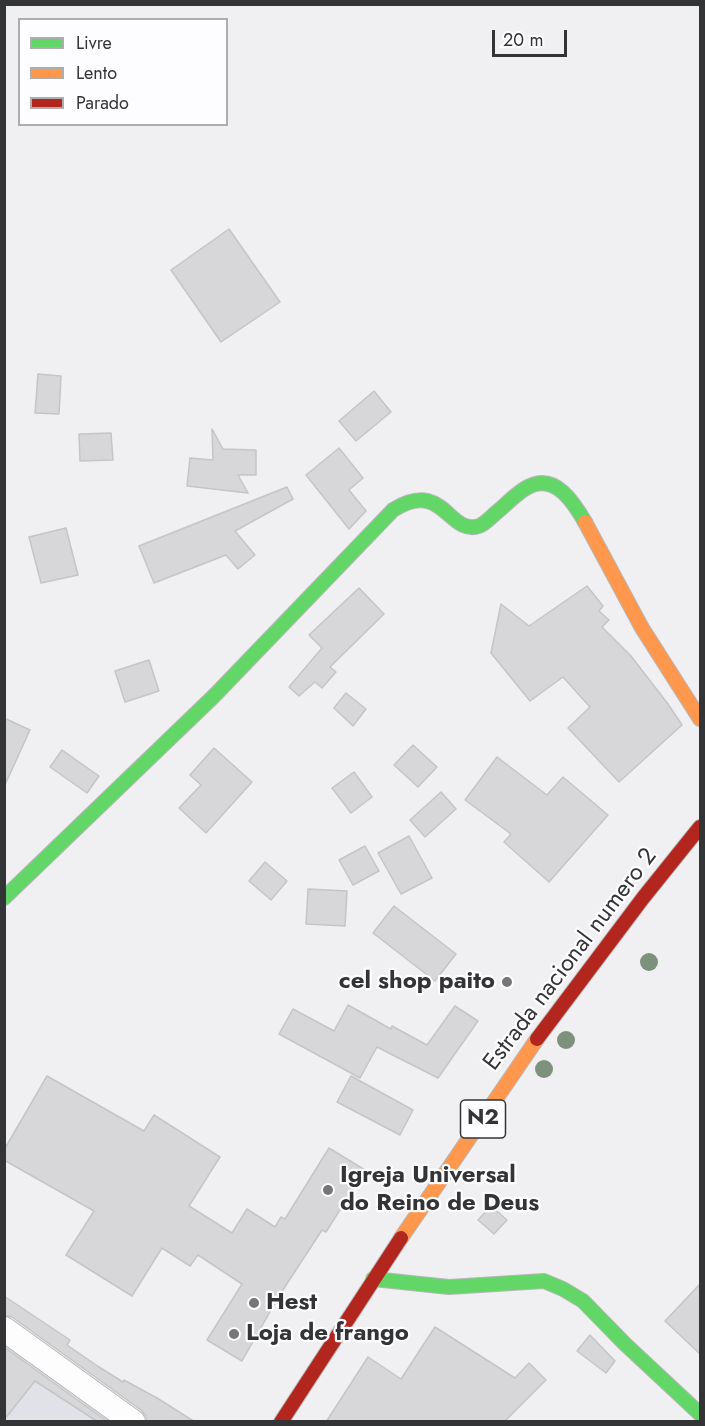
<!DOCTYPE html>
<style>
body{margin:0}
#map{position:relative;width:705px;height:1426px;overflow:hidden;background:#f0f0f2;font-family:Jost,sans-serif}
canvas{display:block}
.frame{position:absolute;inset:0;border:6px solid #333435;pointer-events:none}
.legend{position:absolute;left:18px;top:18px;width:210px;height:108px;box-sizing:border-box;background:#fdfdff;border:2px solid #acadae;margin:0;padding:8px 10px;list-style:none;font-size:18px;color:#333435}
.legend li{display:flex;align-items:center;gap:12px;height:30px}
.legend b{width:30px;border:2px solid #acadae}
.scale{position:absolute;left:492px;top:30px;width:75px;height:27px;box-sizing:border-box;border:3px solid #333435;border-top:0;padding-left:8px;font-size:18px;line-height:21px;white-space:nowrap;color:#333435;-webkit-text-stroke:4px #fdfdff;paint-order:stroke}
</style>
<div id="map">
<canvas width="705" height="1426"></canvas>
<div class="frame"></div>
<ul class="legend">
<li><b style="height:8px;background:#63d668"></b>Livre</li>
<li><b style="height:8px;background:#ff974d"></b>Lento</li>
<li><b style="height:8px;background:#b3261e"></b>Parado</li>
</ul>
<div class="scale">20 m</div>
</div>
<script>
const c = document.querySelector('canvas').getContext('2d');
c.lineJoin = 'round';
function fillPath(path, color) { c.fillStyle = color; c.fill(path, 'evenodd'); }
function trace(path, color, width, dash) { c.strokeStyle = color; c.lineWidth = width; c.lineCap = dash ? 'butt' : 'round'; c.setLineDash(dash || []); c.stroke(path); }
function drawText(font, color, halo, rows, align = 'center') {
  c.font = font + ' Jost,sans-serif'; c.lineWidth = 4.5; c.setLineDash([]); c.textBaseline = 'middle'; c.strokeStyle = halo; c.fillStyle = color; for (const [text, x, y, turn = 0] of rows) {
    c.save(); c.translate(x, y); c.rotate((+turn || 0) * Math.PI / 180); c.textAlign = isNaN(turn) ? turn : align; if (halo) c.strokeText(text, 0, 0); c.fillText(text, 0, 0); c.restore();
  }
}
const built = new Path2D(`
 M5,1334L129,1421H5Z`);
const building = new Path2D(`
 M229,229L280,302L221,342L171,270Z
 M38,374L61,376L59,414L35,413Z
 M374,391L391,412L356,441L339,421Z
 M212,429L223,449L256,450V475H238L248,493L187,486L190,458L213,460Z
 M111,433L113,460L80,461L79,434Z
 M339,448L363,478L349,490L366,511L349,529L306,475Z
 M287,487L293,499L235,531L255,555L238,569L226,555L154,583L139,546Z
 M66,528L78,575L41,583L29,537Z
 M587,586L603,606L599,611L609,620L602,627L631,656L668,704L682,725L619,782L568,728L590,707L563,677L530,701L491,653L501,604L529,626Z
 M359,588L384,614L330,667L336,672L322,688L315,682L299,696L289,687L322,648L309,635Z
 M149,660L159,691L125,702L115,671Z
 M346,693L366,709L353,726L334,708Z
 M4,718L30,730L4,787Z
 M413,745L437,767L418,787L394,765Z
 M214,748L252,782L206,833L179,808L201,785L190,775Z
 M62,750L99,776L87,793L50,767Z
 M497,757L547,795L563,777L608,815L549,882L504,842L511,834L465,800Z
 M354,772L372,797L351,813L332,788Z
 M441,792L456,809L425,837L410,820Z
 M409,836L432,878L401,894L378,853Z
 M365,846L379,871L353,885L339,860Z
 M265,862L287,881L271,900L249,881Z
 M308,889L347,891L345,926L306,924Z
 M394,906L456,954L435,981L373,933Z
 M348,1005L391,1029L392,1026L427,1045L455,1006L478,1021L438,1078L377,1047L360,1078L279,1034L293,1009L334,1031Z
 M47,1076L144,1131L154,1115L220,1157L189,1206L232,1233L247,1209L275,1227L281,1217L285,1219L329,1148L365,1170L326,1232L322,1230L279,1296L242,1361L207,1340L242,1284L198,1255L190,1266L162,1248L132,1296L66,1255L94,1211L4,1160V1150Z
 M351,1076L413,1110L400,1135L337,1102Z
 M491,1206L507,1220L494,1234L478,1220Z
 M700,1284V1354L665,1321Z
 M4,1296L70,1340L67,1345L99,1367L123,1382L124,1380L157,1398L195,1422H147L146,1416L141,1410L12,1317L4,1315Z
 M435,1327L515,1378L529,1363L546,1380L504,1422H326L368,1357L401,1379Z
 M590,1335L615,1361L606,1373L577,1351Z
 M4,1347L108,1422H98L35,1381L4,1420Z`);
const street = new Path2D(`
 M4,1329L133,1422`);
const fast = new Path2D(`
 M4,898L214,696L393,510C444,478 448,536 479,526C485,524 492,516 497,512C507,504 518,491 530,486C556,474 574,503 585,522
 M373,1279L449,1287L544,1281L563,1289L583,1301L625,1344L700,1414`);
const slow = new Path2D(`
 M585,522L642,628L700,719
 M401,1238L537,1039`);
const jam = new Path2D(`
 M537,1039L643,898L700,827
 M281,1422L401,1238`);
const trees = [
 [649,962],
 [566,1040],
 [544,1069]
];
const markers = [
 [507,982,6,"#757677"],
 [328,1190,6,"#757677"],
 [254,1303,6,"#757677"],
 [234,1334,6,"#757677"]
];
const shields = [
 [483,1119,45]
];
const shieldNames = [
 ["N2",483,1119]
];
const streetNames = [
 ["Estrada nacional numero 2",571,960,-53]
];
const poiNames = [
 ["cel shop paito",495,982,"right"],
 ["Igreja Universal",340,1176],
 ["do Reino de Deus",340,1204],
 ["Hest",266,1303],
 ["Loja de frango",246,1334]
];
fillPath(built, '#e1e1e8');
fillPath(building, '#d7d7d9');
trace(building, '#c4c5c6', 1.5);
trace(street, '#b7b7b9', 26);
trace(fast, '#b7b7b9', 16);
trace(slow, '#b7b7b9', 16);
trace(jam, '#b7b7b9', 16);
trace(street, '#fdfdfd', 24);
trace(fast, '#63d668', 14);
trace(slow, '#ff974d', 14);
trace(jam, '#b3261e', 14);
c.fillStyle = '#7e917c';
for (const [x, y] of trees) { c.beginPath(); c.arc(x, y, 9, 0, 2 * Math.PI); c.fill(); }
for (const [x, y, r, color] of markers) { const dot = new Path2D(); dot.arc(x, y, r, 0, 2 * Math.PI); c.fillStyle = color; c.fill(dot); trace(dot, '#fdfdff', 2); }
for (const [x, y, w] of shields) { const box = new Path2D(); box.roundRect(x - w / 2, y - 19, w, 38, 4.5); c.fillStyle = '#fdfdff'; c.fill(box); trace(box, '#333435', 1.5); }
drawText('bold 22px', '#333435', null, shieldNames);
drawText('24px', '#333435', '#fdfdff', streetNames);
drawText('bold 24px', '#333435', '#fdfdff', poiNames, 'left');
</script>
